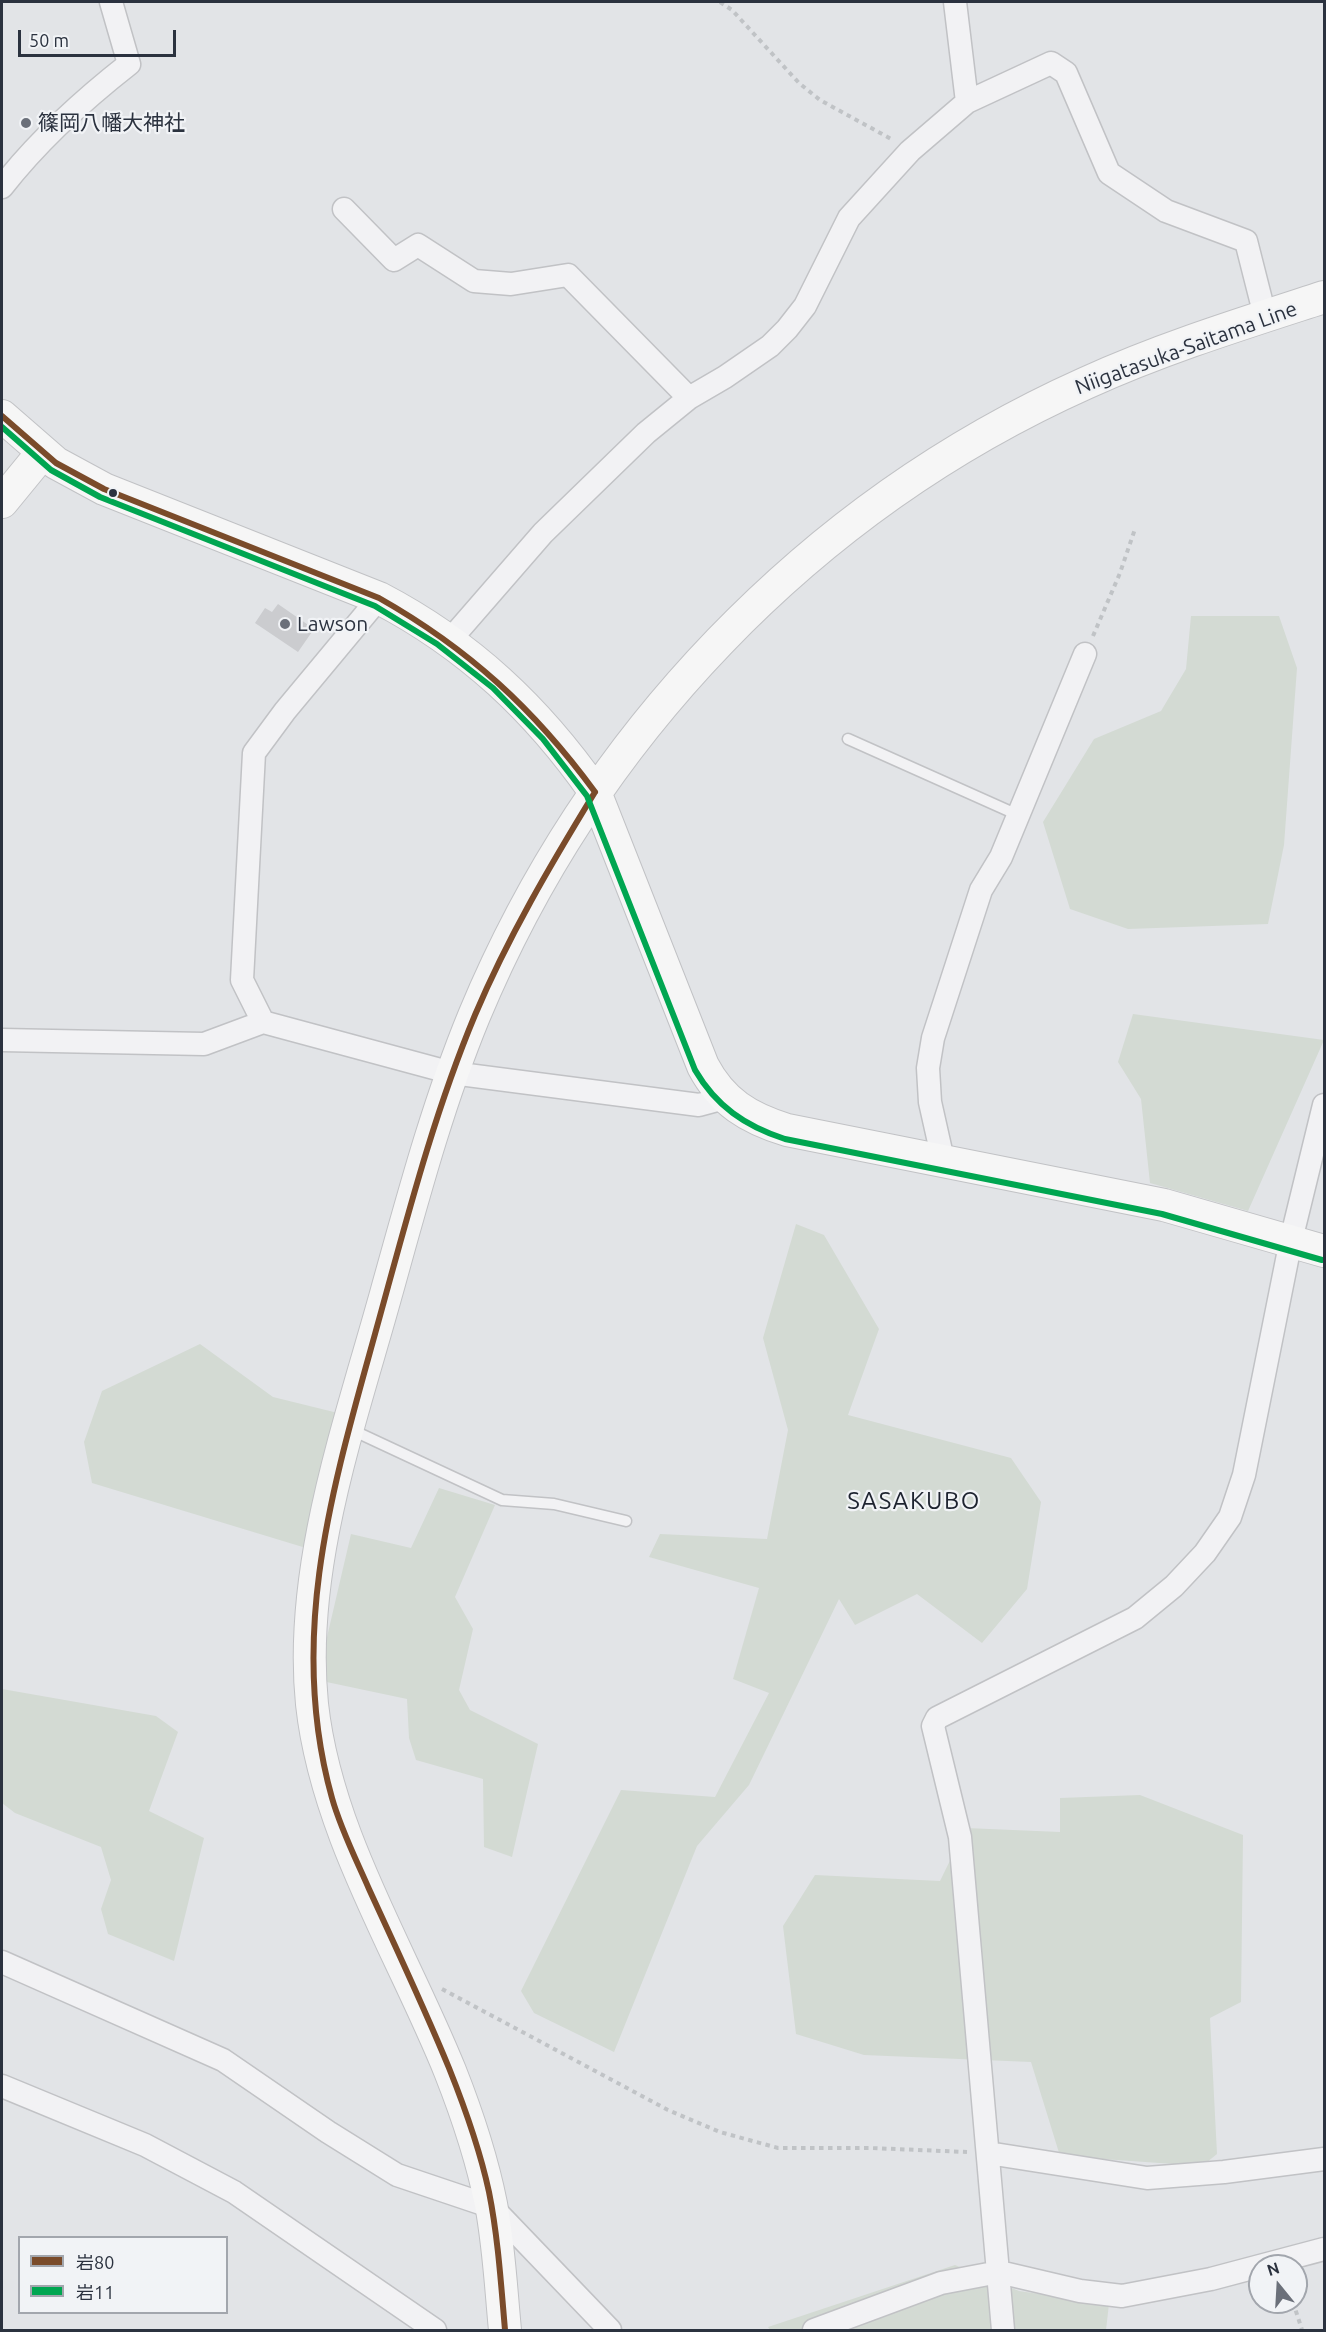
<!DOCTYPE html>
<meta charset="utf-8">
<style>
body{margin:0}
#map{position:relative;width:1326px;height:2332px;overflow:hidden;background:#e2e4e7;font-family:Ubuntu,"Noto Sans JP",sans-serif}
canvas{display:block}
.frame{position:absolute;inset:0;border:3px solid #2b323f;pointer-events:none}
.legend{position:absolute;left:18px;top:2236px;width:210px;height:78px;box-sizing:border-box;background:#f1f3f6;border:2px solid #a2a6ad;margin:0;padding:8px 10px;list-style:none;font-size:18px;color:#2b323f}
.legend li{display:flex;align-items:center;gap:12px;height:30px}
.legend b{width:30px;border:2px solid #a2a6ad}
.north{position:absolute;left:1248px;top:2254px;width:60px;height:60px;box-sizing:border-box;background:#f1f3f6;border:2px solid #a2a6ad;border-radius:50%;rotate:342deg;font-size:16px;font-weight:700;line-height:24px;text-align:center;color:#2b323f}
.north::after{content:'';display:block;margin:auto;width:21px;height:27px;background:#6b707a;clip-path:polygon(50% 0,100% 100%,50% 72%,0 100%)}
.scale{position:absolute;left:18px;top:30px;width:158px;height:27px;box-sizing:border-box;border:3px solid #2b323f;border-top:0;padding-left:8px;font-size:18px;line-height:21px;white-space:nowrap;color:#2b323f;-webkit-text-stroke:4px #f1f3f6;paint-order:stroke}
</style>
<div id="map">
<canvas width="1326" height="2332"></canvas>
<div class="frame"></div>
<ul class="legend">
<li><b style="height:8px;background:#7a4b2a"></b>岩80</li>
<li><b style="height:8px;background:#00a651"></b>岩11</li>
</ul>
<div class="north">N</div>
<div class="scale">50 m</div>
</div>
<script>
const c = document.querySelector('canvas').getContext('2d');
c.lineJoin = 'round';
function fillPath(path, color) { c.fillStyle = color; c.fill(path, 'evenodd'); }
function trace(path, color, width, dash) { c.strokeStyle = color; c.lineWidth = width; c.lineCap = dash ? 'butt' : 'round'; c.setLineDash(dash || []); c.stroke(path); }
function drawText(font, color, halo, rows, align = 'center') {
  c.font = font + ' Ubuntu,"Noto Sans JP",sans-serif'; c.lineWidth = 4.5; c.setLineDash([]); c.textBaseline = 'middle'; c.strokeStyle = halo; c.fillStyle = color; for (const [text, x, y, turn = 0] of rows) {
    c.save(); c.translate(x, y); c.rotate((+turn || 0) * Math.PI / 180); c.textAlign = isNaN(turn) ? turn : align; if (halo) c.strokeText(text, 0, 0); c.fillText(text, 0, 0); c.restore();
  }
}
const green = new Path2D(`
 M1191,616H1279L1297,668L1284,845L1268,924L1128,929L1070,909L1043,822L1094,739L1161,711L1186,669Z
 M1133,1014L1324,1040L1248,1211L1150,1183L1141,1099L1118,1062Z
 M796,1224L824,1235L879,1329L848,1415L1011,1458L1041,1502L1027,1589L982,1643L917,1594L855,1625L839,1599L749,1785L697,1846L614,2052L534,2013L521,1991L621,1790L715,1797L769,1693L733,1679L759,1588L649,1557L660,1534L767,1539L788,1430L763,1338Z
 M200,1344L273,1397L346,1415L306,1548L92,1483L84,1442L102,1391Z
 M439,1488L495,1505L455,1597L473,1629L459,1690L470,1710L538,1744L512,1857L484,1847L483,1779L416,1760L409,1738L407,1699L317,1680L351,1534L411,1548Z
 M2,1689L156,1716L178,1732L149,1811L204,1838L174,1961L108,1934L101,1909L111,1880L101,1847L15,1813L2,1803Z
 M1140,1795L1243,1835L1241,2002L1210,2018L1217,2154L1202,2166L1060,2156L1031,2062L864,2055L796,2034L783,1926L815,1875L940,1881L966,1828L1060,1832V1798Z
 M955,2265L1019,2291L1109,2304L1106,2330H770L768,2327Z`);
const building = new Path2D(`
 M278,604L314,629L298,652L255,623L265,608L272,612Z`);
const path = new Path2D(`
 M720,2L732,10L799,83L820,100L893,140
 M1093,636L1120,573L1135,529
 M442,1989L668,2110L720,2132L778,2148H870L967,2152
 M1293,2302L1302,2330`);
const lane = new Path2D(`
 M848,739L1018,815
 M352,1430L502,1500L554,1504L626,1521`);
const street = new Path2D(`
 M955,2L967,102
 M2,187C38,141 83,100 129,64L111,2
 M344,209L394,260L418,245L474,281L511,284L568,275L689,398
 M450,640L543,533L646,433L689,398L725,377L770,346L787,329L805,306L849,218L910,151L967,102L1051,63L1066,73L1109,173L1166,211L1246,241L1265,316
 M263,1022L242,980L254,753L285,711L379,598
 M2,1040L204,1044L263,1022L452,1073L699,1105L725,1098
 M943,1160L930,1102L928,1068L933,1038L981,890L1001,857L1085,654
 M2,1962L223,2060L328,2132L397,2175L492,2207L610,2330
 M2,2086L145,2145L234,2192L435,2330
 M988,2153L1147,2178L1224,2172L1324,2159
 M814,2330L941,2283L999,2272L1080,2291L1122,2296L1211,2279L1324,2249
 M1003,2330L960,1837L933,1726L937,1718L1135,1618L1174,1586L1205,1553L1230,1517L1244,1475L1291,1240L1324,1105`);
const secondary = new Path2D(`
 M2,416L56,463L104,489L379,598C469,645 537,709 595,792L703,1066C722,1102 748,1118 787,1130L1164,1205L1324,1251
 M2,502L43,452
 M505,2330C501,2289 499,2246 491,2204C482,2159 467,2114 450,2071C402,1952 326,1833 312,1704C298,1568 350,1424 386,1294C412,1201 437,1106 474,1016C590,737 809,507 1086,383C1163,348 1244,323 1324,297`);
const bus1 = new Path2D(`
 M2,416L56,463L104,489L379,598C469,649 534,709 595,792
 M505,2330C501,2284 498,2237 489,2192C480,2150 465,2108 449,2068C424,2007 396,1948 369,1889C356,1859 341,1830 332,1798C287,1638 332,1489 375,1334C405,1226 432,1118 475,1015C508,937 551,864 595,792`);
const bus2 = new Path2D(`
 M2,427L51,470L100,497L375,606L437,644L493,688L543,739L587,796L695,1070C716,1106 745,1126 785,1139L1162,1214L1322,1260`);
const markers = [
 [26,123,6,"#6b707a"],
 [113,493,5,"#2b323f"],
 [285,624,6,"#6b707a"]
];
const poiNames = [
 ["篠岡八幡大神社",38,123],
 ["Lawson",297,624]
];
const streetNames = [
 ["Niigatasuka-Saitama Line",1186,348,-20]
];
const quarterNames = [
 ["SASAKUBO",914,1501]
];
fillPath(green, '#d3dad3');
fillPath(building, '#cbcccf');
trace(lane, '#c1c2c5', 13);
trace(street, '#c1c2c5', 25);
trace(secondary, '#c1c2c5', 34);
trace(path, '#c0c3c6', 4, [4.5, 4.5]);
trace(lane, '#f2f2f4', 10);
trace(street, '#f2f2f4', 22);
trace(secondary, '#f6f6f6', 32);
trace(bus1, '#7a4b2a', 6);
trace(bus2, '#00a651', 6);
for (const [x, y, r, color] of markers) { const dot = new Path2D(); dot.arc(x, y, r, 0, 2 * Math.PI); c.fillStyle = color; c.fill(dot); trace(dot, '#f1f3f6', 2); }
drawText('21px', '#2b323f', '#f1f3f6', poiNames, 'left');
drawText('21px', '#2b323f', '#f1f3f6', streetNames);
c.letterSpacing = '1.5px';
drawText('24px', '#1d232f', '#f1f3f6', quarterNames);
c.letterSpacing = '0px';
</script>
